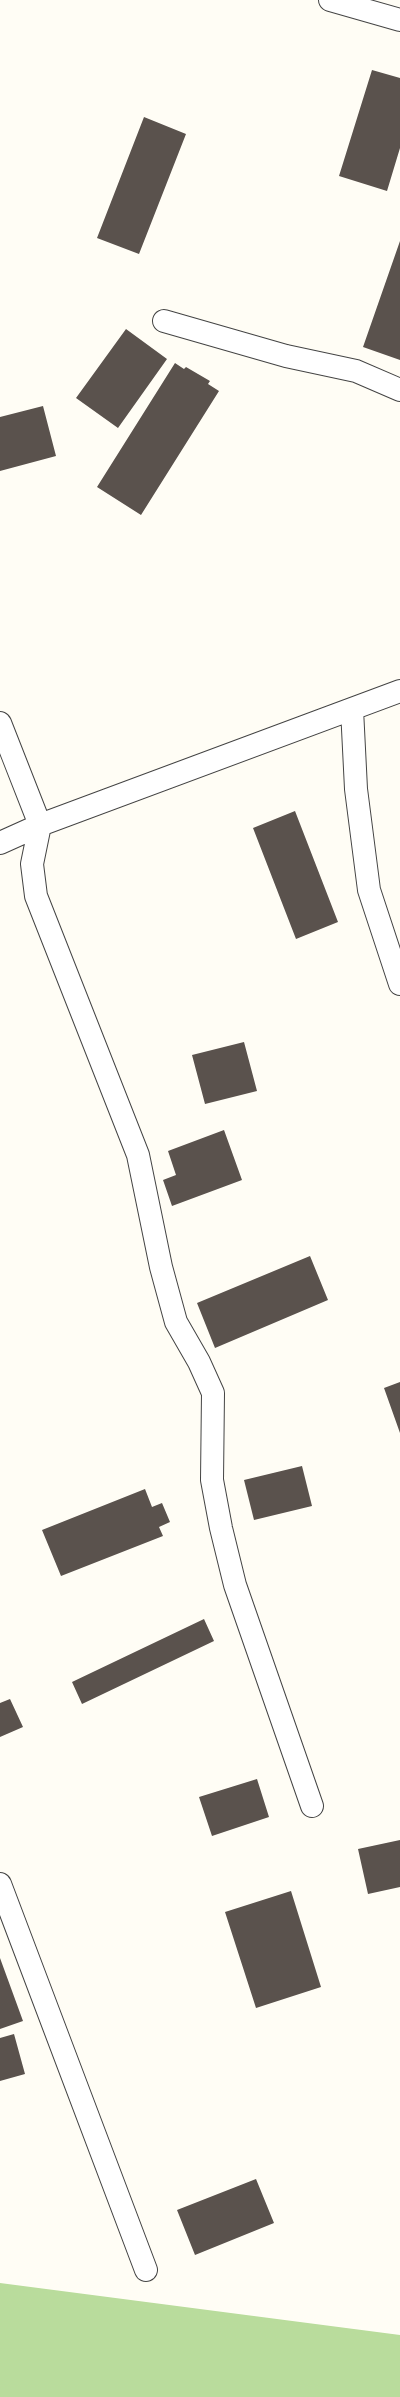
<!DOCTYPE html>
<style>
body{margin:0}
canvas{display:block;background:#fffdf5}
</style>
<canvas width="400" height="2397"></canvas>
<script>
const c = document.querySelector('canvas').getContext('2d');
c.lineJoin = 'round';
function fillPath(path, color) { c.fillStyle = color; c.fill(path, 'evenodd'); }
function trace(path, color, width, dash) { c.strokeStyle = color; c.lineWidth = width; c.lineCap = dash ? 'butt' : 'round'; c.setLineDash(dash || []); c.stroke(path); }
const forest = new Path2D(`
 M0,2283L400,2335V2397H0Z`);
const building = new Path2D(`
 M372,70L400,78V148L387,191L339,176Z
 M144,117L186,134L139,254L97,238Z
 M400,241V360L363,347Z
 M126,329L167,359L118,428L76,398Z
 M175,363L184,369L186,367L210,381L208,384L219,391L141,515L97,487Z
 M43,406L56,456L0,471V417Z
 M295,811L338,922L296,939L253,828Z
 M244,1042L257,1091L205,1104L192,1055Z
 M224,1130L242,1180L172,1206L163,1180L176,1175L168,1151Z
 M310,1256L328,1300L215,1348L197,1303Z
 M400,1382V1433L384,1388Z
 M302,1466L312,1506L254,1520L244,1480Z
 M145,1489L152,1507L162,1503L170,1522L159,1527L163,1536L61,1576L42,1530Z
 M204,1619L214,1641L82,1704L72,1682Z
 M10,1699L23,1727L0,1737V1703Z
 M257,1779L269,1817L212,1836L199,1797Z
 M400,1840V1887L368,1894L358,1849Z
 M291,1891L321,1987L256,2008L225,1912Z
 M0,1958L23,2021L0,2029Z
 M14,2034L25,2074L0,2081V2038Z
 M256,2179L274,2223L195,2255L177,2210Z`);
const minor = new Path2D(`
 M330,0L400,20
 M164,321L286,356L356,371L400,390
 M352,709L356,789L369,890L400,984
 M0,723L40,825L32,864L36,896L138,1155L161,1267L176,1322L199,1362L213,1393L212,1480L221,1528L235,1585L312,1806
 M0,843L40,825L400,691
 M0,1884L146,2270`);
fillPath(forest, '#b9dc9c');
fillPath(building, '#5a524d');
trace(minor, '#444', 24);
trace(minor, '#fff', 22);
</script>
